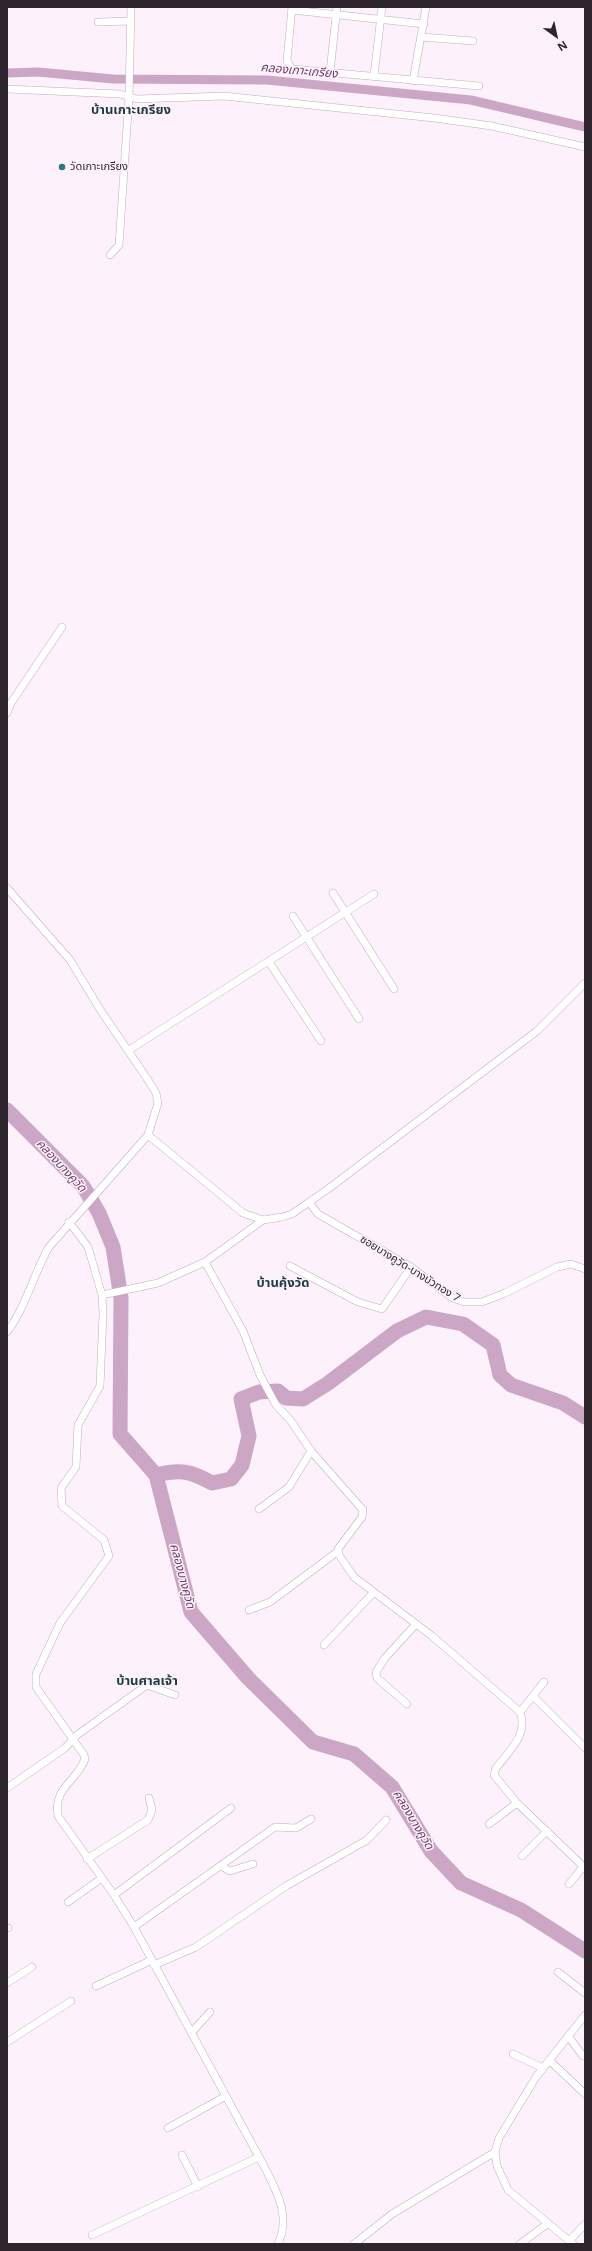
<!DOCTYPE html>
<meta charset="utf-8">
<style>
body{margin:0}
#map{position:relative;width:592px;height:2251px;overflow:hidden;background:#fdf1fb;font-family:"Open Sans",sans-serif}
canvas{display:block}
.frame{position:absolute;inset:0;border:8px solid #2f252d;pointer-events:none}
.north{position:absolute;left:536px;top:16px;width:40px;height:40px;-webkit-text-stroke:3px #fdf1fb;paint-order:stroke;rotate:147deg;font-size:11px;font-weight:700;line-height:16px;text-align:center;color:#2f252d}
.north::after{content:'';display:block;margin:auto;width:14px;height:18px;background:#2f252d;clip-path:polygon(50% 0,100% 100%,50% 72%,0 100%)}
</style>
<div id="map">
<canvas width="592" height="2251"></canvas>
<div class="frame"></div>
<div class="north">N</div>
</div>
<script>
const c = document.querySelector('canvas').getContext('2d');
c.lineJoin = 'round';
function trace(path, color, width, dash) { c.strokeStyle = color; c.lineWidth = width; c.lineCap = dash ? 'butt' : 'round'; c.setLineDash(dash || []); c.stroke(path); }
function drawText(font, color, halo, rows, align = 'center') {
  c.font = font + ' "Open Sans","Noto Sans Thai",sans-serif'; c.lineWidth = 3; c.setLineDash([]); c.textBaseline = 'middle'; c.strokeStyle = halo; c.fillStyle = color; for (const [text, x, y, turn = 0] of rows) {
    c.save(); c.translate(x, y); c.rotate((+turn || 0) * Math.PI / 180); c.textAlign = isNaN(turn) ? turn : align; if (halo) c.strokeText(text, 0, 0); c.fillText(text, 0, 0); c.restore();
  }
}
const canal = new Path2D(`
 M7,73L38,72L113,79L267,80L471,100L585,127`);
const river = new Path2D(`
 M7,1110L83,1186L99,1213L113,1247L121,1298L120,1434L156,1475L191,1612L248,1678L313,1742L354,1754L392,1787L431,1851L461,1883L521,1910L585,1951
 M156,1475C181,1469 190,1471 212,1483L231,1479L242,1465L249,1436L241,1399L259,1392L278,1391L286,1398L303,1399L327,1384L397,1331L426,1317L463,1324L493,1345L500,1375L511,1385L563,1403L585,1417`);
const street = new Path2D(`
 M292,7L287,61L292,69L479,86
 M292,10L424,24
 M98,22L131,21
 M421,37L473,41
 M330,72L337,7
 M374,76L382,7
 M413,81L426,7
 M7,89L120,94L137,99L224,96L434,118L492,126L585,147
 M110,255L119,245L129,97L131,7
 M7,713L11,703L62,627
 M7,888L70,960L101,1011L148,1080L156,1093L158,1103L148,1135L49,1247C33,1275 26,1307 7,1332
 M333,893L394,989
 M293,916L359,1019
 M269,962L321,1041
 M129,1050L374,894
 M148,1135L243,1213L263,1220L282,1217L292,1214L328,1189L537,1031L585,983
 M309,1202L318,1214L411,1267L451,1297L464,1302H482L505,1293L557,1267L571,1264L585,1269
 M69,1222L88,1247L102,1295L103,1313L100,1386L78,1425L76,1467L61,1488L62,1506L104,1540L109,1556L60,1623L36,1674V1687L84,1755L85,1759C76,1783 53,1787 58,1816L114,1895L134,1927L265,2168C277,2192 291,2217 278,2244
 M205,1262L243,1331L260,1375L276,1405L291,1421L311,1451L363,1510L362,1517L338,1549L339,1555L354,1577L432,1636L520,1712C529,1735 508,1752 496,1768L494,1775L517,1803L585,1868
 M290,1266L358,1302L382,1309L411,1267
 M102,1295L158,1283L205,1262L263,1220
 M259,1509L289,1487L311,1451
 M249,1610L270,1602L337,1552
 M324,1645L373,1593
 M533,1696L585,1748
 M407,1704L377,1678L376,1672L385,1658L416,1624
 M520,1712L544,1682
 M7,1788L65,1748L77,1735L147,1685L175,1695
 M489,1824L517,1803
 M522,1856L547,1831
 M87,1859L148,1820L152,1810L149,1798
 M221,1866L230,1871L253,1864
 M569,1884L583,1867
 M114,1895L231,1808
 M68,1902L102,1878
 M134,1927L275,1827L296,1828L311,1819
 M7,1928H8
 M154,1965L196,1947L286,1886L367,1840L386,1820
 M558,1972L585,1993
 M7,1983L32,1967
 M96,1986L152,1960
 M191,2033L210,2012
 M568,2036L583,2056
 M7,2042L71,2001
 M513,2054L543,2068
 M549,2060L585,2094
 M168,2128L226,2096
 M182,2155L198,2187
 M92,2235L259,2157
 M569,2241L585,2224
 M354,2244L392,2214L495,2152
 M520,2244L547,2224
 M573,2244L508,2190L497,2166L495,2152L499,2138L536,2077L585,2015`);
const markers = [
 [62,167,4,"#2e7681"]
];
const poiNames = [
 ["วัดเกาะเกรียง",70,167]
];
const streetNames = [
 ["ซอยบางคูวัด-บางบัวทอง 7",410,1269,32]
];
const waterNames = [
 ["คลองเกาะเกรียง",299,71,5],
 ["คลองบางคูวัด",61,1166,47],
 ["คลองบางคูวัด",182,1576,75],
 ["คลองบางคูวัด",413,1820,59]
];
const quarterNames = [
 ["บ้านเกาะเกรียง",131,110],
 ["บ้านคุ้งวัด",283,1283],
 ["บ้านศาลเจ้า",147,1681]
];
trace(canal, '#cca6c5', 9);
trace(river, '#cca6c5', 15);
trace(street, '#c5aac0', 8);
trace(street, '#fff', 7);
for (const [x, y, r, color] of markers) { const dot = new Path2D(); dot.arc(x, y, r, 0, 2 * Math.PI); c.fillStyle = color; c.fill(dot); trace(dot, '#fdf1fb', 1.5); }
drawText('11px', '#2f252d', '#fdf1fb', poiNames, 'left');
drawText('11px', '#2f252d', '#fdf1fb', streetNames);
drawText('italic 12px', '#6c3b65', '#fdf1fb', waterNames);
drawText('bold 13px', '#1a3b40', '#fdf1fb', quarterNames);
</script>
